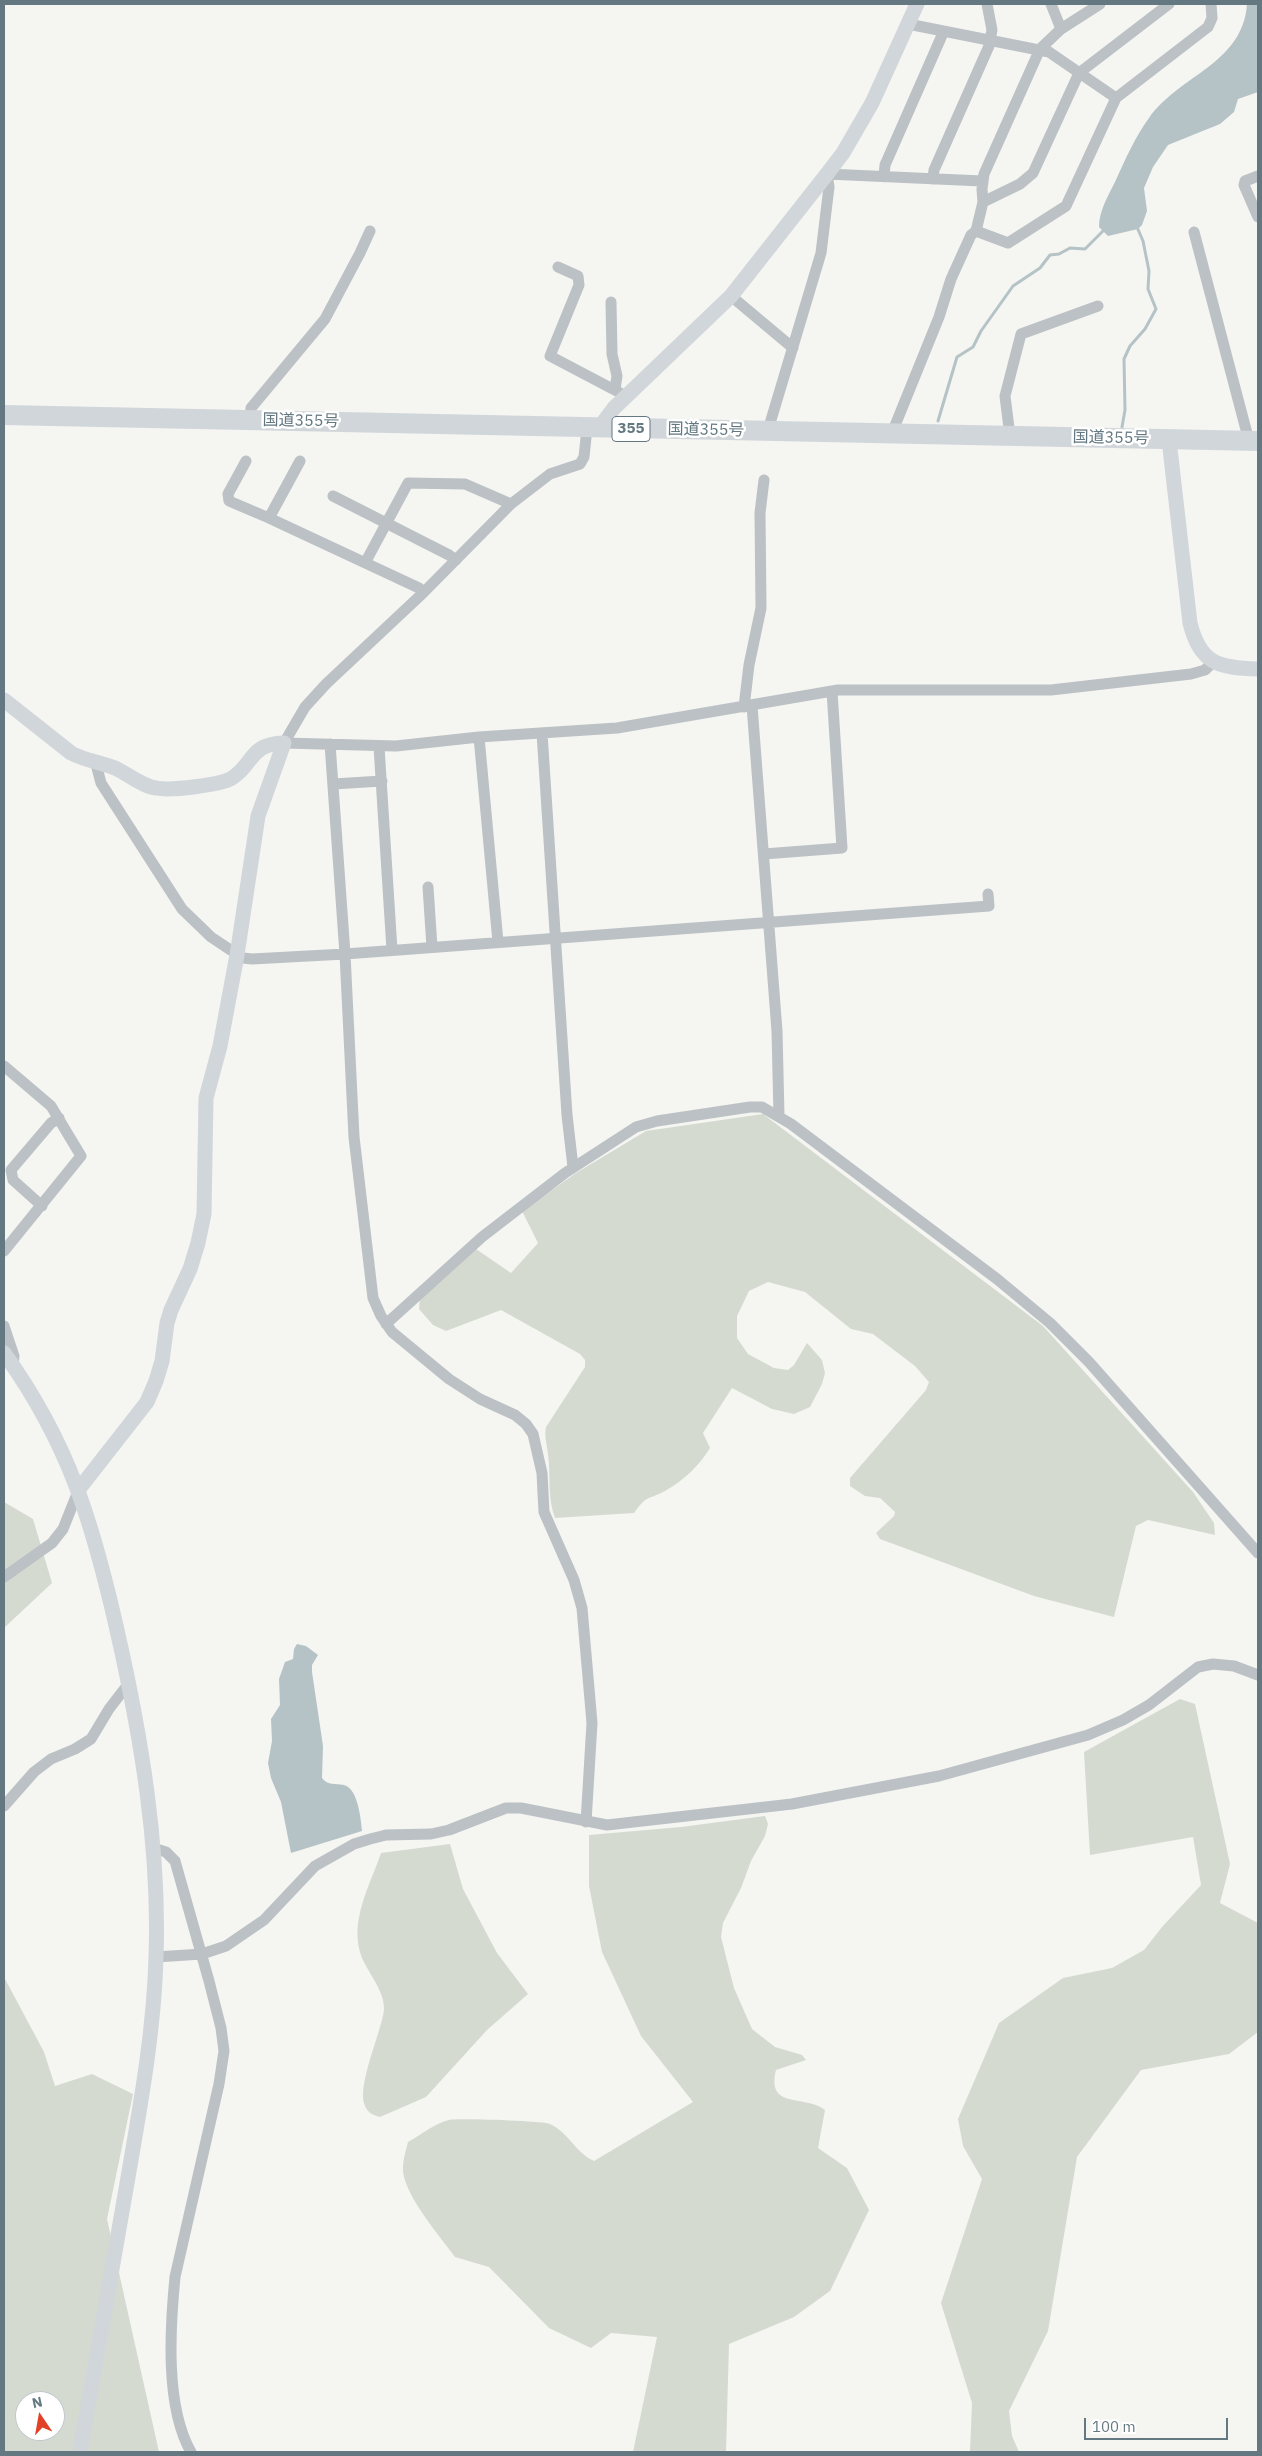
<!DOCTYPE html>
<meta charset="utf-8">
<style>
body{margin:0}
#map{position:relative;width:1262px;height:2456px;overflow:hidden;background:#f5f5f2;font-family:"IBM Plex Sans",sans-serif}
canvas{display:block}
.frame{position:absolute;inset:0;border:5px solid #647882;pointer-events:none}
.north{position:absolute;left:15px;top:2391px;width:50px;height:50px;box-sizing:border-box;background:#fff;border:1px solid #c1c9cd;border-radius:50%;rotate:348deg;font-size:14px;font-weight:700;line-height:20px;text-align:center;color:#647882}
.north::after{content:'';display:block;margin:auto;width:18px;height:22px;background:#e14126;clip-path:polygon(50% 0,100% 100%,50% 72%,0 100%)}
.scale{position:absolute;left:1084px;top:2418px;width:144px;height:22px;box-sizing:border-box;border:2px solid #647882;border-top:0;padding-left:6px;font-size:15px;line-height:18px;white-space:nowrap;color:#647882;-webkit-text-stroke:4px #fff;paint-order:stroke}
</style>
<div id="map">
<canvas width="1262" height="2456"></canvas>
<div class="frame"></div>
<div class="north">N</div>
<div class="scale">100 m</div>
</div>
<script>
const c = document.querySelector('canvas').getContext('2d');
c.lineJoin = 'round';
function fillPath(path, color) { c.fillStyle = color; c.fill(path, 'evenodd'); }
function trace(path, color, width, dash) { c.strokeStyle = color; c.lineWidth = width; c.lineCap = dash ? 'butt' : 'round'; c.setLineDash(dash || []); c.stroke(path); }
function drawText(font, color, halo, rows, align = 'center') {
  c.font = font + ' "IBM Plex Sans","Noto Sans JP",sans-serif'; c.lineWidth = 5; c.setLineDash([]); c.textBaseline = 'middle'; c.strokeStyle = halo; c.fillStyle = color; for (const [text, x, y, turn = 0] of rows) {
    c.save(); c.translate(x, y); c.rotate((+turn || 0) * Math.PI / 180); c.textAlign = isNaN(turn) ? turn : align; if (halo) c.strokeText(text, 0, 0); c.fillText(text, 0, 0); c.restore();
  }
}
const green = new Path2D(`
 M763,1114L1043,1326L1193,1492L1214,1523L1215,1535L1148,1520L1136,1526L1114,1617L1034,1596L880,1539L876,1533L894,1516L895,1512L880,1498L865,1496L850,1486V1478L926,1390L929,1382L915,1366L873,1334L851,1329L805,1292L768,1282L749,1291L737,1316V1338L748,1354L774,1368L788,1370L794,1365L807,1343L822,1360L825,1373L822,1384L810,1407L794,1414L772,1409L732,1388L703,1433L710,1448C699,1466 684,1480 665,1491C646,1501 648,1494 634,1513L555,1518C547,1497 551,1476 548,1454C547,1444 544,1437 546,1427L585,1367V1360L580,1354L501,1310L446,1331L433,1325L419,1309L420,1298L476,1249L511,1273L538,1243L522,1211L576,1173L646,1131Z
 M4,1502L33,1519L52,1583L4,1628Z
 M1180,1699L1195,1704L1230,1864L1220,1903L1258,1923V2032L1229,2054L1141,2070L1077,2157L1048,2331L1009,2411L1012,2436L1019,2452H970L972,2403L941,2303L982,2179L963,2146L958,2119L999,2023L1063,1978L1112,1968L1144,1950L1162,1927L1201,1885L1193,1837L1090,1855L1084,1752Z
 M765,1816L768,1824L765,1836L751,1861L741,1888L723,1923L721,1937L734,1988L752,2029L775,2047L802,2055L806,2060L776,2070C766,2110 805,2094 825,2110L818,2148L847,2168L869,2210L830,2291L794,2317L729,2344L726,2452H633L657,2337L611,2333L591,2348L549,2328L489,2267L455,2257C439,2235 411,2203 404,2177C401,2165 405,2154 408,2142C421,2135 435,2123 449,2120C458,2118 543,2121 550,2124C568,2132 576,2153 594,2161L693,2102L641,2036L602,1952L589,1886V1835L681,1827Z
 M450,1844L463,1889L497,1953L528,1994L487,2030L426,2097L380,2117C373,2115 368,2113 365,2106C356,2087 381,2033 384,2010C385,1992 369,1974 362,1958C348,1922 370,1886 381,1853Z
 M4,1977L44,2052L55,2086L92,2074L133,2094L107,2219L159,2452H4ZM25,2401H55V2431H25Z`);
const water = new Path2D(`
 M1247,4H1258V92L1238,99L1234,112L1220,124L1168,145L1153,167L1144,188L1147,211L1142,225L1138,229L1108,236L1099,227C1099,211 1108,196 1115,182C1125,160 1135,137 1149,118C1179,75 1243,64 1247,4Z
 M297,1644L306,1646L318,1655L312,1665V1672L323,1746L322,1778C328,1786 335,1783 344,1785C358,1788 361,1820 362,1831L291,1853L281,1802L271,1778L268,1763L272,1741L271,1719L280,1705L279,1679L285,1662L293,1659L294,1649Z`);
const stream = new Path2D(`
 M938,421L957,357L973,347L981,331L1013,286L1040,268L1050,255L1059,254L1070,248L1085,249L1105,229
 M1122,427L1125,410L1124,359L1130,346L1145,329L1156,309L1148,289L1149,271L1143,241L1137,227`);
const street = new Path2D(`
 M1051,4L1061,29
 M908,24L1049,52L1116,98
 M1258,176L1245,181L1244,185L1258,217
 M884,177L885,165L943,33
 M933,179L934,170L989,46L992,30L987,4
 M983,202L1020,184L1033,173L1079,73L1169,4
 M976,231L1008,243L1066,206L1116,98L1208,27L1212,18L1211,4
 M1194,232L1249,441
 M558,267L578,276L579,285L550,356L626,396
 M731,296L793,348
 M611,302L612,354L617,376L615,389
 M250,420L251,408L325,319L360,253L370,231
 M587,428L584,457L580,464L550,474L511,504L423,593L326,684L305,707L284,743L396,746L479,737L617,728L838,690H1051L1191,674L1205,670L1213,662
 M768,430L821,253L829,187L827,174L982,181
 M892,433L939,317L951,279L971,235L976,231L983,202L982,189L984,174L1040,49L1061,29L1100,4
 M1010,436L1005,396L1021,334L1098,306
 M246,461L228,494L229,501L269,518
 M300,461L269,518L419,588L423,593
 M333,496L449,555L456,560
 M365,563L408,483L465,484L511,504
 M752,706L777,1031L779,1116
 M744,707L749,665L761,608L760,513L764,480
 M542,733L567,1115L573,1167
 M479,737L498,942
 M330,744L345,954L354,1137L373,1298L381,1316L392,1332L449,1379L480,1399L515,1415L526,1424L533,1434L542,1473L544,1512L574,1580L582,1608L592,1723L586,1822
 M379,747L392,950
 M96,764L101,783L182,909L211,937L229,949L243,958L252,959L345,954L989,906L988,894
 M333,784L382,781
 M764,854L842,848L832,691
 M428,887L432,947
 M4,1066L51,1106L81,1156L4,1251
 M42,1206L13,1180L11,1170L51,1123L59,1118
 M386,1324L482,1237L565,1173L636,1127L657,1121L750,1107H762L791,1124L997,1279L1050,1323L1089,1362L1258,1553
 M4,1326L14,1356L13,1366
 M4,1577L52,1543L63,1529L79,1489
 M4,1806L34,1772L51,1759L75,1749L91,1739L109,1709L129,1683
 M153,1848L166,1852L175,1861L209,1981L221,2028L224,2051L219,2084L175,2277C170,2328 165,2407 191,2452
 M156,1957L202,1954L226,1946L264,1920L315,1866L354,1844L370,1839L386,1835L431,1834L449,1830L506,1808H521L607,1825L792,1804L939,1776L1088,1735L1123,1720L1149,1705L1198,1667L1213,1664L1234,1666L1258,1675`);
const secondary = new Path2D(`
 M599,428L614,408L731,296L827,174L843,153L872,103L917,4
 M1169,440L1190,623C1200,664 1219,668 1258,669
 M4,700L71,753C86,761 100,762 115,768C128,774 142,786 156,788C170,791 221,785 232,778C254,764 249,744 284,743L258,816L237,955L220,1046L206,1098L204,1214L198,1243L190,1269L171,1310L167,1323L162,1361L156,1381L147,1402L79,1489
 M4,1353C69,1443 93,1524 117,1630C141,1736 160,1848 156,1957C154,2034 139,2113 126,2189C111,2276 95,2364 80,2452`);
const highway = new Path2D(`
 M4,415L1258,441`);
const shields = [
 [631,429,38]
];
const shieldNames = [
 ["355",631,429]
];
const streetNames = [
 ["国道355号",301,421,1],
 ["国道355号",706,430,1],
 ["国道355号",1111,438,1]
];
fillPath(green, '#d5dad1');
fillPath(water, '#b5c3c6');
trace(stream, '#b5c3c6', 3);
trace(street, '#bbc1c4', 11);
trace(secondary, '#d1d6da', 15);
trace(highway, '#d1d6da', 20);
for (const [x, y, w] of shields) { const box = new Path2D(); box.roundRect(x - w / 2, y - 12.5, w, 25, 4); c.fillStyle = '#fff'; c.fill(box); trace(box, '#647882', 1); }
drawText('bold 15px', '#647882', null, shieldNames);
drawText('16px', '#647882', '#fff', streetNames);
</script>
